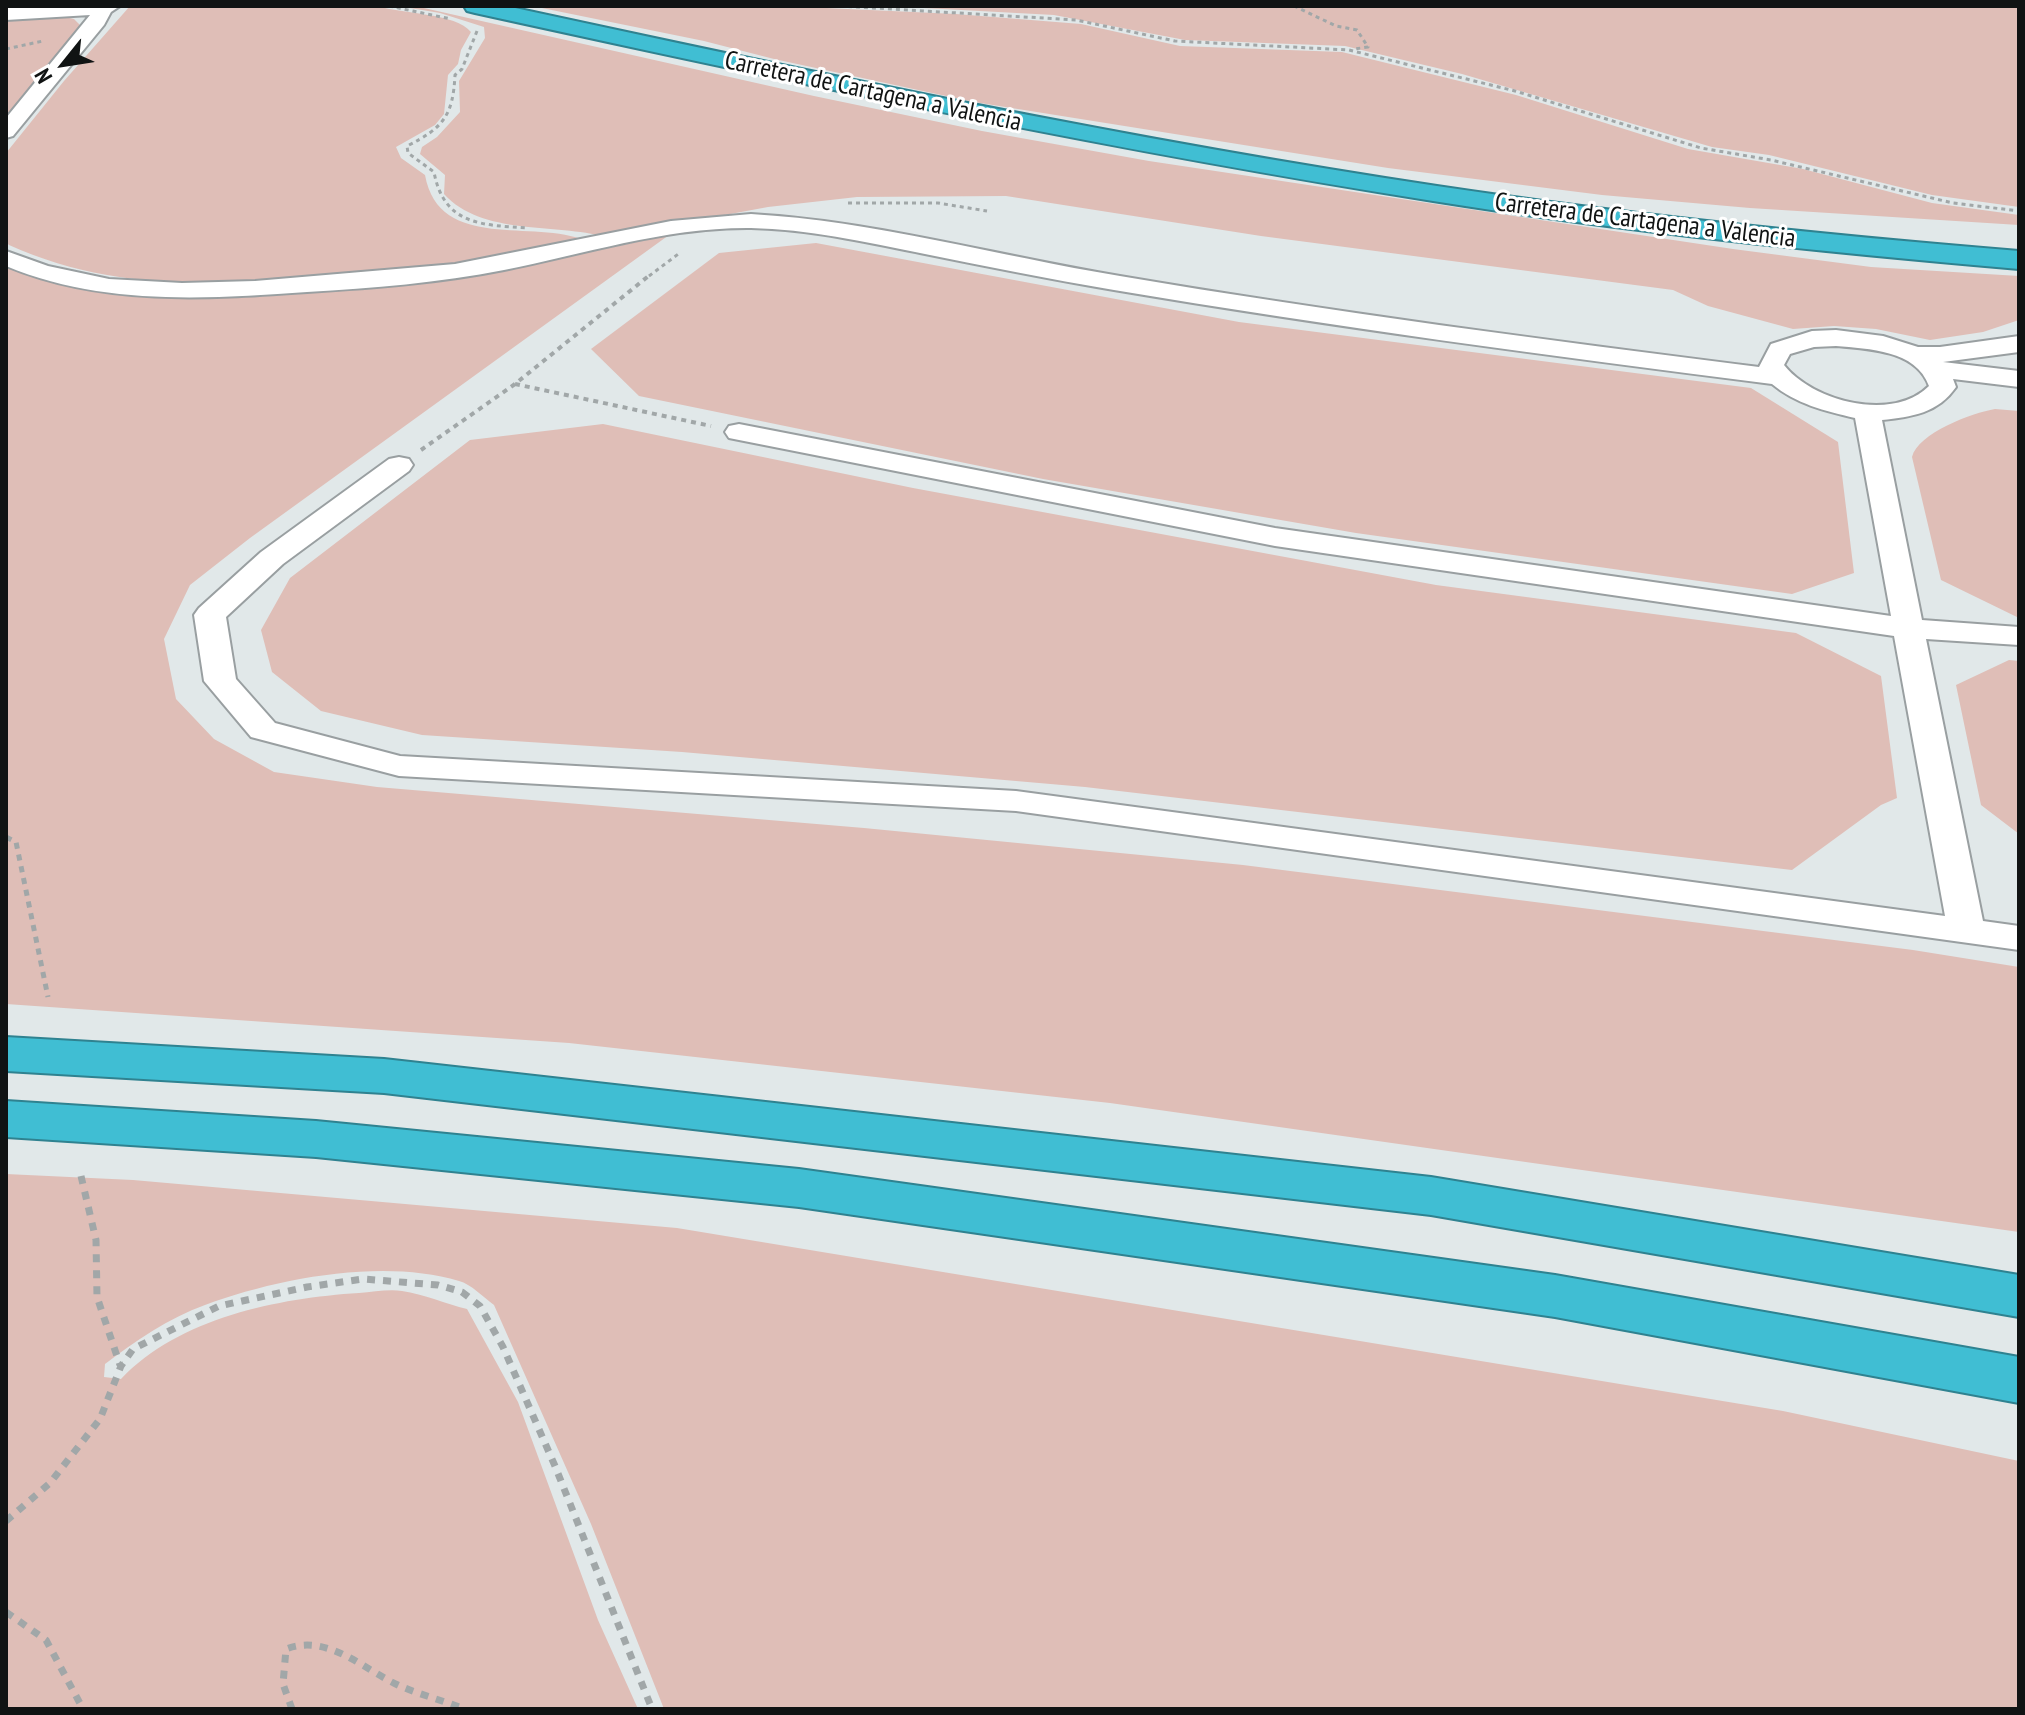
<!DOCTYPE html>
<style>
body{margin:0}
#map{position:relative;width:2025px;height:1715px;overflow:hidden;background:#e1e8e9;font-family:"PT Sans Narrow",sans-serif}
canvas{display:block}
.frame{position:absolute;inset:0;border:8px solid #101313;pointer-events:none}
.north{position:absolute;left:24px;top:24px;width:80px;height:80px;-webkit-text-stroke:6px #fff;paint-order:stroke;rotate:240deg;font-size:22px;font-weight:700;line-height:32px;text-align:center;color:#101313}
.north::after{content:'';display:block;margin:auto;width:28px;height:36px;background:#101313;clip-path:polygon(50% 0,100% 100%,50% 72%,0 100%)}
</style>
<div id="map">
<canvas width="2025" height="1715"></canvas>
<div class="frame"></div>
<div class="north">N</div>
</div>
<script>
const c = document.querySelector('canvas').getContext('2d');
c.lineJoin = 'round';
function fillPath(path, color) { c.fillStyle = color; c.fill(path, 'evenodd'); }
function trace(path, color, width, dash) { c.strokeStyle = color; c.lineWidth = width; c.lineCap = dash ? 'butt' : 'round'; c.setLineDash(dash || []); c.stroke(path); }
function drawText(font, color, halo, rows, align = 'center') {
  c.font = font + ' "PT Sans Narrow",sans-serif'; c.lineWidth = 6; c.setLineDash([]); c.textBaseline = 'middle'; c.strokeStyle = halo; c.fillStyle = color; for (const [text, x, y, turn = 0] of rows) {
    c.save(); c.translate(x, y); c.rotate((+turn || 0) * Math.PI / 180); c.textAlign = isNaN(turn) ? turn : align; if (halo) c.strokeText(text, 0, 0); c.fillText(text, 0, 0); c.restore();
  }
}
const green = new Path2D(`
 M130,6H378C402,14 456,13 471,32L461,50L458,64L448,75L444,114L435,125L396,147L401,158L425,175C439,253 535,218 586,241C536,250 486,262 436,268C395,273 354,274 314,277C207,286 109,290 9,245L6,242V153L64,81Z
 M398,6H415L814,96L982,131L1149,161L1733,249L1871,267L2019,276V320L1983,332L1930,340L1876,329L1834,326L1793,329L1708,306L1673,290L1261,236L1006,196L857,197L768,207L606,237C555,223 482,236 444,194L445,175L420,154L422,147L437,137L460,112L459,81L485,38L484,27L440,13Z
 M532,6H783L956,14L1081,24L1180,46L1342,52L1516,95L1688,149L1803,169L1932,203L2019,215V225L1750,208L1602,195L1388,168L974,102L774,59L704,41Z
 M887,6H2019V207L1932,195L1769,155L1712,147L1462,74L1345,46L1185,40L1054,15Z
 M61,16L74,19L80,25L77,34L6,119V18Z
 M669,235L250,538L190,585L164,639L176,699L214,739L274,772L377,787L864,828L1243,865L1913,950L2019,967V1232L1110,1103L569,1043L6,1004V266C56,289 111,292 166,295C336,302 504,271 669,235Z
 M816,243L1239,322L1751,388L1838,442L1854,573L1792,594L1356,533L1043,479L639,396L591,349L719,253Z
 M1995,409L2019,411V618L1941,580L1912,457C1918,433 1972,413 1995,409Z
 M603,424L913,488L1436,585L1796,633L1881,676L1897,798L1881,805L1792,870L1085,787L682,752L422,735L321,711L272,672L261,630L290,578L470,440Z
 M2009,660L2019,661V834L1981,805L1956,685Z
 M6,1174L133,1180L677,1228L1783,1411L2019,1461V1709H664L591,1524L494,1305C483,1297 471,1284 459,1281C384,1258 277,1278 205,1305C169,1318 135,1341 105,1364L104,1377L121,1379C179,1318 278,1298 359,1293C373,1292 389,1289 402,1291C424,1294 446,1304 467,1309L518,1402L598,1620L638,1709H6Z`);
const pathFar3 = new Path2D(`
 M389,6L451,19
 M840,6L1076,20L1175,41L1349,50L1515,91L1701,148L1771,160L1953,203L2019,211
 M1294,6L1336,26L1357,30L1368,47L1354,49
 M477,31L462,69L455,75C453,116 443,128 407,146L408,153L434,172C444,225 481,225 528,228
 M6,49L43,41
 M848,203H938L987,211
 M649,276L681,252`);
const pathFar2 = new Path2D(`
 M515,384L711,426
 M421,450L515,384L651,274`);
const pathFar1 = new Path2D(`
 M6,837L16,842L48,997`);
const path = new Path2D(`
 M81,1176L96,1240L97,1297L120,1365
 M6,1521L50,1483L100,1419L121,1366L133,1349L219,1306L307,1287L363,1279L438,1285L462,1292L480,1306L503,1347L555,1466L652,1709
 M6,1612L46,1640L83,1709
 M292,1709L283,1684L286,1649C328,1633 364,1670 400,1686C421,1695 444,1701 465,1709`);
const minor = new Path2D(`
 M120,6L111,12L104,25L13,136L6,138V118L90,15L6,20V8Z
 M751,214C875,221 998,256 1120,276C1332,312 1546,340 1759,367L1771,344L1812,331L1836,330L1883,336L1918,347H1940L2019,336V352L1943,362L2019,371V387L1953,379L1956,387C1938,413 1912,417 1882,420L1922,620L2019,627V645L1926,639L1983,921L2019,926V950L1016,811L399,776L251,737L204,681L194,615L199,608L261,552L389,459L399,457L409,459L413,465L409,471L283,564L226,617L236,679L275,723L400,756L1016,791L1945,916L1894,636L1275,546L739,440L729,438L725,432L729,426L739,424L1275,528L1891,616L1855,418C1825,411 1796,404 1772,384C1552,356 1333,327 1114,290C1049,279 984,266 920,253C864,242 808,229 751,228C667,227 585,254 504,270C439,283 373,288 307,292C206,299 102,306 6,266V251L48,266L109,279L182,283L255,281L455,264L671,221ZM1836,346C1869,349 1916,350 1929,386C1894,422 1813,402 1784,365L1790,354L1814,347Z`);
const highway = new Path2D(`
 M464,6H506C815,73 1125,139 1437,186C1630,215 1824,235 2019,251V269C1823,252 1627,232 1433,201C1111,150 793,83 475,13L467,11Z
 M6,1037L384,1059L1431,1177L2019,1275V1317L1431,1215L384,1093L6,1071Z
 M6,1101L316,1121L799,1169L1555,1275L2019,1357V1403L1555,1317L799,1207L316,1157L6,1137Z`);
const farStreetnames = [
 ["Carretera de Cartagena a Valencia",873,92,12],
 ["Carretera de Cartagena a Valencia",1645,221,7]
];
fillPath(green, '#dfbeb7');
trace(minor, '#999fa1', 4);
trace(highway, '#2f8290', 4);
trace(pathFar3, '#a1a7a8', 3, [4, 4]);
trace(pathFar2, '#a1a7a8', 4, [5, 5]);
trace(pathFar1, '#a1a7a8', 5, [6, 6]);
trace(path, '#a1a7a8', 7, [8, 8]);
fillPath(minor, '#fff');
fillPath(highway, '#40bed3');
drawText('26px', '#101313', '#fff', farStreetnames);
</script>
